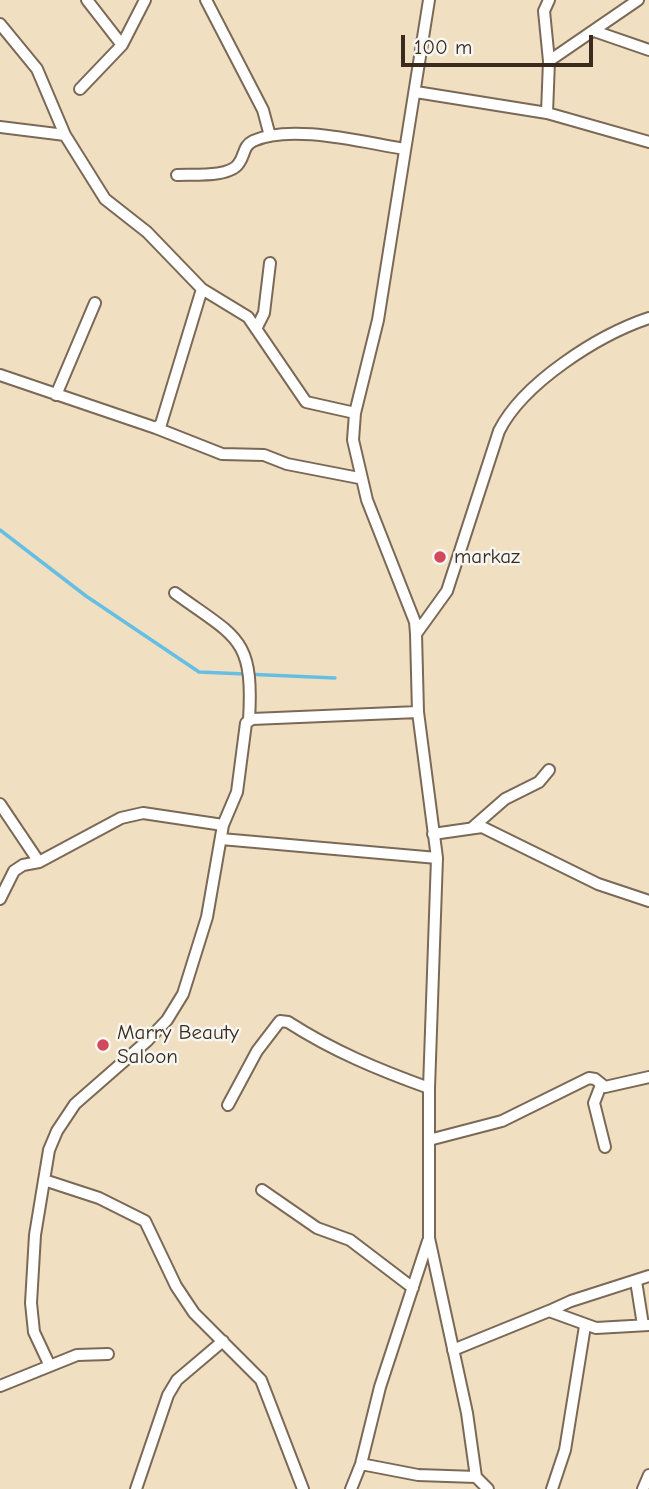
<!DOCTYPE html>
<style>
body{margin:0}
#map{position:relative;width:649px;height:1489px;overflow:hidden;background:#f1dfc1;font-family:"Comic Neue",sans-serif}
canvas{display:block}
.scale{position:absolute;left:401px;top:35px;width:192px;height:32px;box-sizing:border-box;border:4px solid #3b2a1e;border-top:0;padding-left:9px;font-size:21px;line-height:24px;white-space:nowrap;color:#3b2a1e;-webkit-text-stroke:5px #f6f6f2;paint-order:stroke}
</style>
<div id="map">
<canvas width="649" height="1489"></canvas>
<div class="scale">100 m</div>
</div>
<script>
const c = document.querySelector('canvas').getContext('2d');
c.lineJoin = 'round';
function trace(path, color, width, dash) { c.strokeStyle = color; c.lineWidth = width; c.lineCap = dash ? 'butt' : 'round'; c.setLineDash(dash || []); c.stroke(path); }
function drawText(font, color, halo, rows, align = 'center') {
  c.font = font + ' "Comic Neue",sans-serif'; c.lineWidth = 5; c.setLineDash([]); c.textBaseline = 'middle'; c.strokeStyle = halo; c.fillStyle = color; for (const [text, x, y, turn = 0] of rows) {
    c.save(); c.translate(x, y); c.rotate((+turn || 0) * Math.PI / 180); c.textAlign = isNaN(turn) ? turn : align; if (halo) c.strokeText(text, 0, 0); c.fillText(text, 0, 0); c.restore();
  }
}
const stream = new Path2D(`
 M0,530L86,596L199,672L335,678`);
const street = new Path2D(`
 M87,0L122,45
 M206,0L263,110L270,136
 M429,0L378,320L355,413L353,440L367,500L415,622L416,634L418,712L437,858L429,1088V1238L467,1413L476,1477L488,1489
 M0,24L37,69L65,135L105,199L147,232L202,289L248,317L306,402L355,413
 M594,31L649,50
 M549,61L638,0
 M80,89L122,45L145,0
 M416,92L547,113L649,142
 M547,113L549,61L544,11L549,0
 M0,127L65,135
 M177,175C192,174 230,178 239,163C245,155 243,146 253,141C291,123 365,143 405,149
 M256,329L264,313L270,263
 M0,375L156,428L161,424L202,289
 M56,395L95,303
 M156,428L222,454L264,455L287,464L359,478
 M175,593C237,638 254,637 249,720
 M416,634L447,591L499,431C523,383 598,335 649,318
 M0,804L39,862
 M473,827L505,799L539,782L549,770
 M433,834L482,827L598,884L649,901
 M221,839L437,858
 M0,899L14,871L23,865L39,862L121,818L143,813L223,825
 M601,1085L594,1103L605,1147
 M228,1105L257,1051L280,1021L288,1022C333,1051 379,1070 429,1088
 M429,1140L502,1121L589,1078L595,1079L605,1087L649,1077
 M44,1180L99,1198L145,1221L176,1286L194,1313L261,1380L303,1489
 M262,1190L317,1228L350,1240L413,1288
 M636,1281L643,1325
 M549,1311L571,1301L649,1276
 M453,1350L549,1311L596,1328L649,1325
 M49,1364L34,1332L31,1303L35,1235L49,1150L57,1131L75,1104L147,1041L167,1020L183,994L207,917L223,825L237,792L246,723L252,719L418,712
 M0,1386L77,1355L108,1354
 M361,1464L418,1475L476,1477
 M136,1489L168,1395L177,1380L223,1341
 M351,1489L361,1464L380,1387L428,1241
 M552,1489L565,1450L585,1326
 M643,1489L649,1475`);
const markers = [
 [440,557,7,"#d1495b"],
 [103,1045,7,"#d1495b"]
];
const poiNames = [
 ["markaz",454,557],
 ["Marry Beauty",117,1033],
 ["Saloon",117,1057]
];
trace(stream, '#66bfe3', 3.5);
trace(street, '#7b6957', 14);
trace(street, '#fff', 10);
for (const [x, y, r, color] of markers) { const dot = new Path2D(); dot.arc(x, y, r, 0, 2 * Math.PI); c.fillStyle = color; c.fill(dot); trace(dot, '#f6f6f2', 2.5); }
drawText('21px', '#3b2a1e', '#f6f6f2', poiNames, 'left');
</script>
